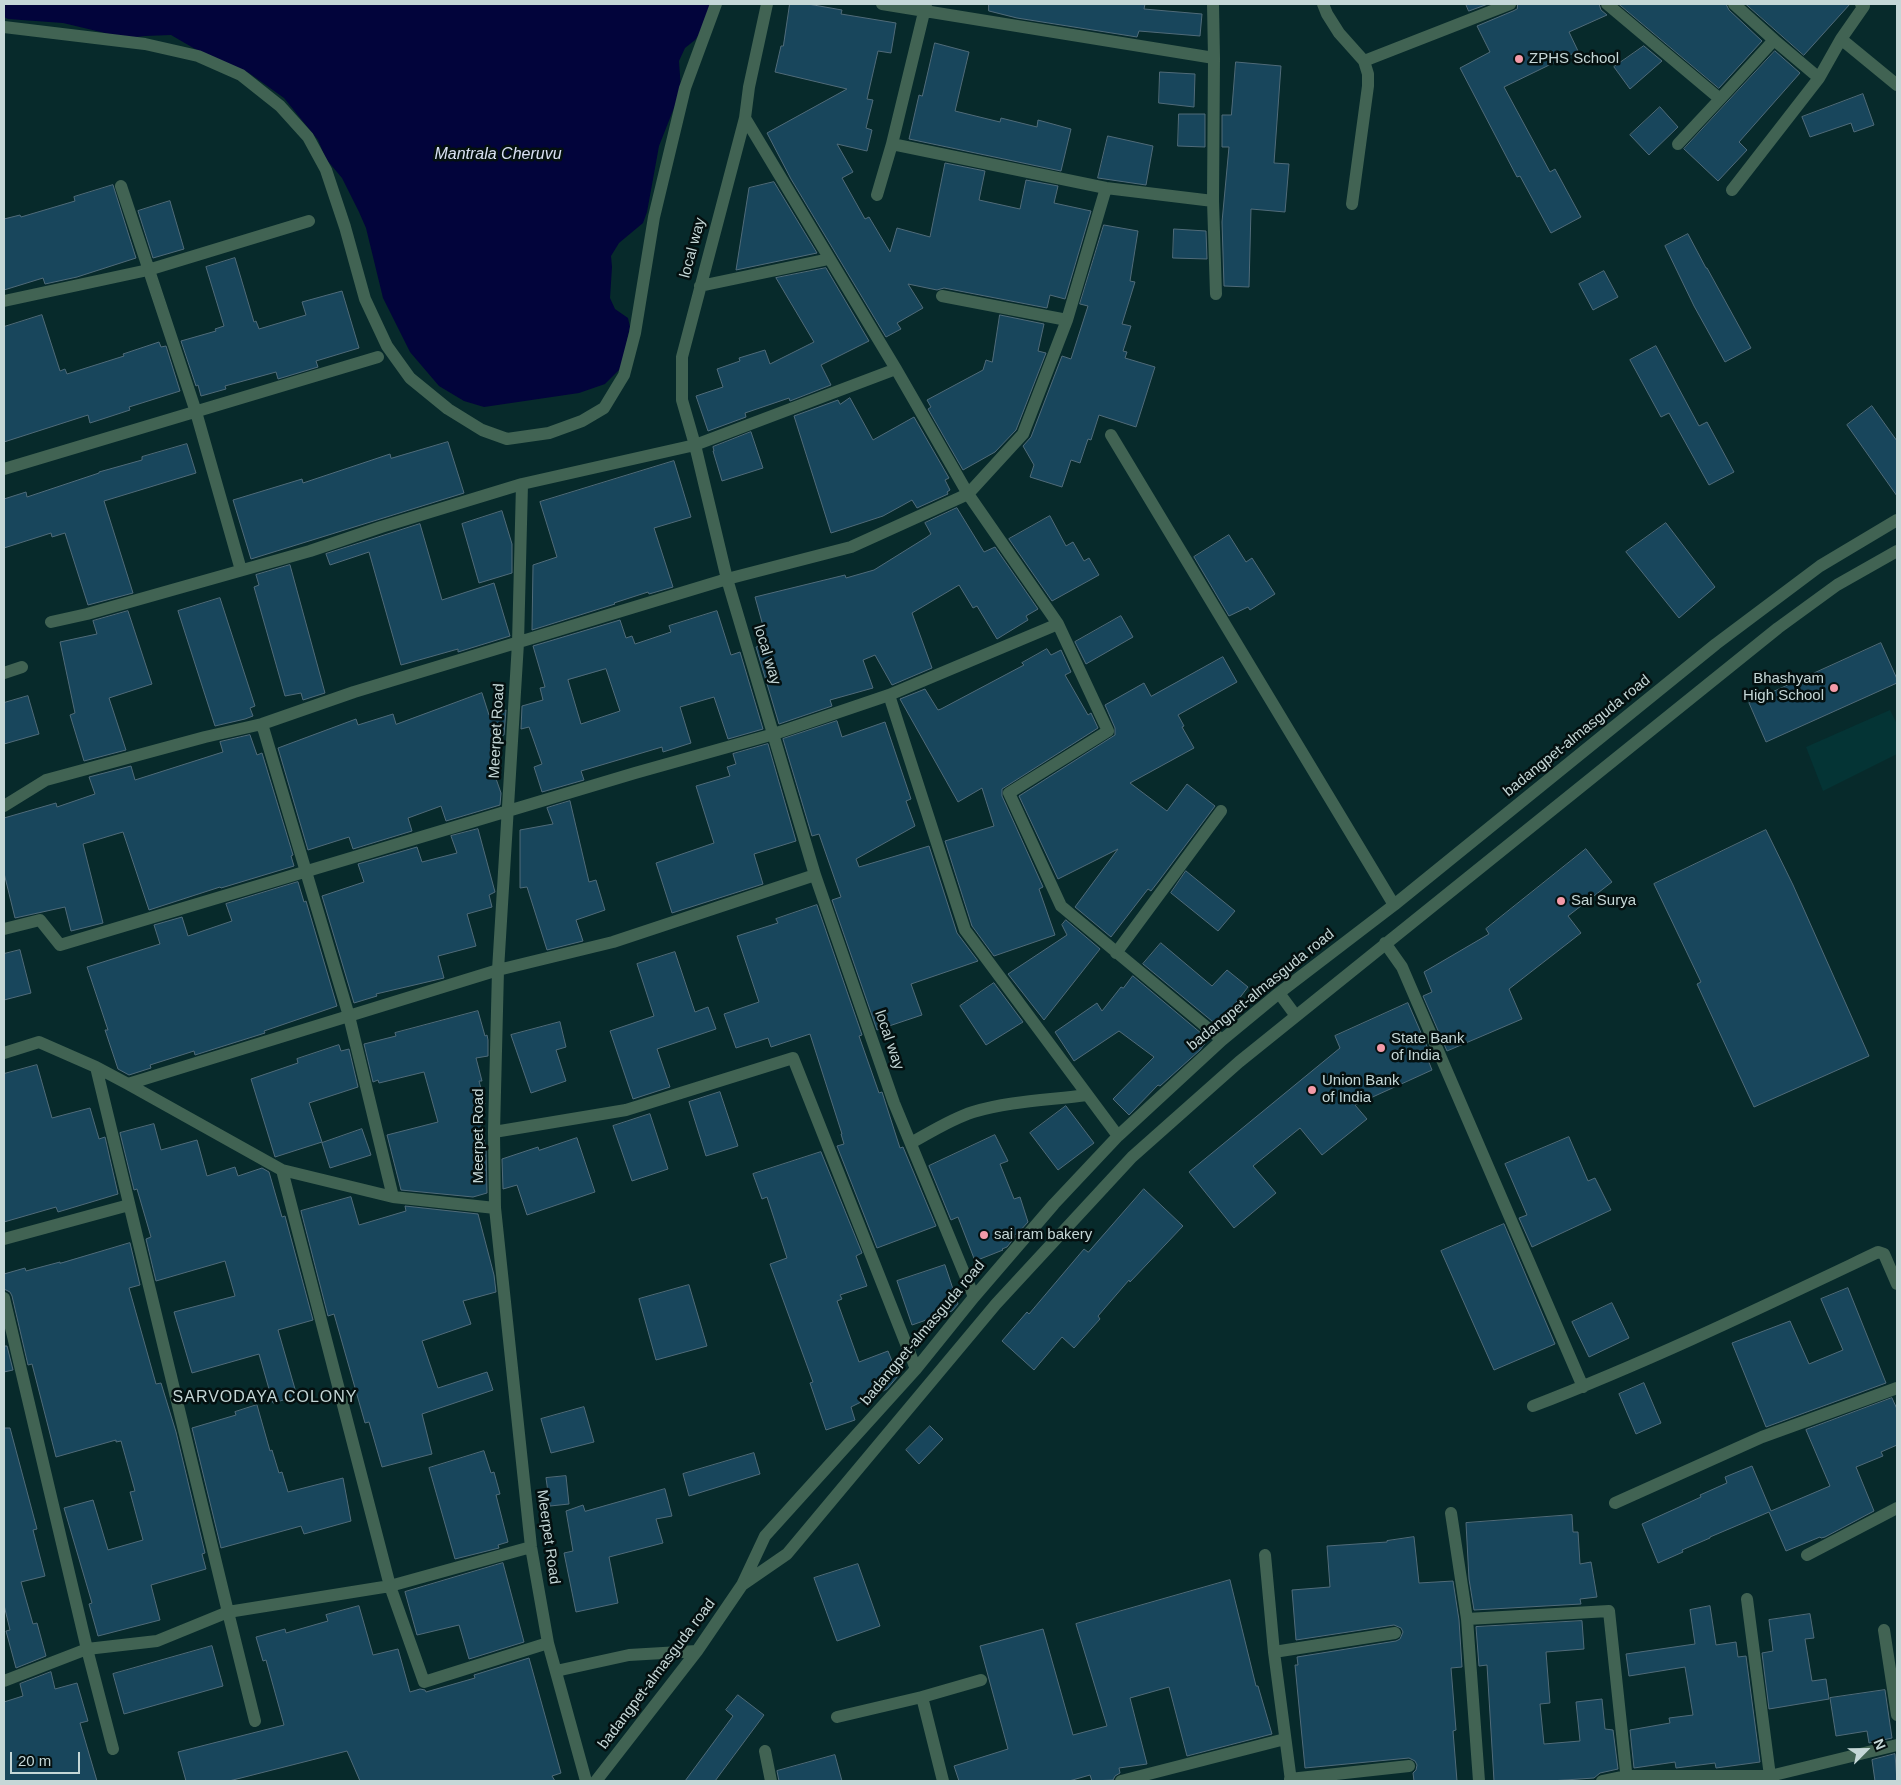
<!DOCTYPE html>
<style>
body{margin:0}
#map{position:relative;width:1901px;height:1785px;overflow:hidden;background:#072a2b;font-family:Helvetica,sans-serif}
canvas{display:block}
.frame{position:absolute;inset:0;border:5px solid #c5d7d7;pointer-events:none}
.north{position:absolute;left:1841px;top:1725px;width:50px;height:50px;-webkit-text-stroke:4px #041010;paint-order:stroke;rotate:67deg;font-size:14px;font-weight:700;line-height:20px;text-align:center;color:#c5d7d7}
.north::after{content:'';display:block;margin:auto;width:18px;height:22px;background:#c5d7d7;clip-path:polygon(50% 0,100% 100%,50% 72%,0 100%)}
.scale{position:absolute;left:10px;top:1752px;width:70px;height:22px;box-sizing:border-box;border:2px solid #c5d7d7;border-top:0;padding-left:6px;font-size:15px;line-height:18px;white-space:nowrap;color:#c5d7d7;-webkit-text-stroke:4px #041010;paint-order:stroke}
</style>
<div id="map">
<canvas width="1901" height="1785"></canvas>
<div class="frame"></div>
<div class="north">N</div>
<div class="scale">20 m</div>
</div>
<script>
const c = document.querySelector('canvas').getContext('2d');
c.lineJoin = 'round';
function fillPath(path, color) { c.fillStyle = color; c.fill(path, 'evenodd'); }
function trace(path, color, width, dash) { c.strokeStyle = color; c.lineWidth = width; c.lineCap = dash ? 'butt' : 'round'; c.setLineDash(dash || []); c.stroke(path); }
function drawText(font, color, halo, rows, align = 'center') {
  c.font = font + ' Helvetica,sans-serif'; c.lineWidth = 5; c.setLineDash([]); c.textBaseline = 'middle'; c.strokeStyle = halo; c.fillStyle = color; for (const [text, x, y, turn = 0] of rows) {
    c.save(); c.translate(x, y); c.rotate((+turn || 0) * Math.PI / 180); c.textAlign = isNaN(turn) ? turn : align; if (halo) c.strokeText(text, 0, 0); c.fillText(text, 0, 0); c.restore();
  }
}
const built = new Path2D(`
 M1890,710L1897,724V754L1823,791L1806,747Z`);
const water = new Path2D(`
 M4,4H715L703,29L695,40L685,48L679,61L681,90L659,146L647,212L643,223L619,243L611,256L612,267L610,298L615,309L628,318L630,327L621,368L605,384L579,393L484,407L464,401L439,386L410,352L383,298L366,228L359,212L342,178L326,159L318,140L284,98L249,73L202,53L171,35L145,36L126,38L63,23L8,19L4,17Z`);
const building = new Path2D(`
 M790,4H808L842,10L841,14L896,23L891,53L878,51L867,99L873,100L866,128L872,130L867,151L837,144L853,172L842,178L865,219L869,217L890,252L897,228L930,237L945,163L985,171L979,200L1020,209L1026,180L1058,186L1054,203L1091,211L1065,299L1050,295L1047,308L944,288L937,290L908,284L923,308L897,323L901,329L886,337L791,179L767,133L847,89L775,72L781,46H783Z
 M989,4H1145L1144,9L1202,14L1200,36L1139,31L1137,37L1017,18L989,11Z
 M1466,4H1488L1469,11Z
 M1518,4H1599L1601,10L1607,15L1569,32L1578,51L1504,87L1550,172L1555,169L1581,217L1551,233L1520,176L1517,177L1460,68L1490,52L1477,26L1513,11L1517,9Z
 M1619,4H1726L1729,10L1762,41L1719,88Z
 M1746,4H1850L1804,55Z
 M935,43L969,52L955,111L1000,122L1001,118L1037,127L1038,120L1071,129L1061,171L909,139L919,95L922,96Z
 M1644,46L1662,61L1630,89L1614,67Z
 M1775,51L1800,73L1739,142L1747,150L1718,181L1684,149Z
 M1236,62L1281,66L1274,163L1289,164L1285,212L1251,209L1249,287L1224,286L1222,222L1229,147H1222V115H1231Z
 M1160,72L1195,74L1194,107L1159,103Z
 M1863,94L1874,125L1854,132L1851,123L1810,137L1802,117Z
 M1660,107L1678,127L1649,155L1630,135Z
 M1179,114H1205V147L1178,146Z
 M1108,136L1153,146L1146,185L1098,178Z
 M774,182L817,253L736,270L749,188Z
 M113,185L136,258L77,277L45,284L43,278L4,290V219L20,215L21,217L75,201L74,197Z
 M170,201L184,249L153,258L138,211Z
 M1104,225L1138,231L1130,281L1135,282L1122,324L1131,326L1123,351L1127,352L1125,358L1155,367L1136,427L1099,415L1091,440L1088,439L1080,463L1071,460L1062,487L1030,477L1034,465L1023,446L1031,437L1062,356L1071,359L1088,306L1080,304Z
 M1174,229L1206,231L1207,259L1173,258Z
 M1688,234L1706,268H1707L1751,348L1725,362L1694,306L1665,246Z
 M235,258L254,322L256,321L259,329L306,315L302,302L342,291L359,348L316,361L318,367L278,379L276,372L225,386L226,389L201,396L198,385L196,386L181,341L216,331L215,329L224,326L206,267Z
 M826,268L869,341L821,365L831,385L790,401L789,398L745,413L746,417L708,431L696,396L723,387L717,369L740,361L739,358L765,350L770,364L814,342L776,278Z
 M1604,271L1618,297L1593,310L1579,284Z
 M42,315L60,371L65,369L67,374L124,356L123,354L159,342L161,347L166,346L180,391L129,407L130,410L90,423L88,415L4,442V327Z
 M1000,315L1044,324L1038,351L1046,353L1016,430L995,452L963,470L928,409L931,407L927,400L983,370L986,360L992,362Z
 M1656,346L1699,426L1707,422L1734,472L1709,485L1669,413L1661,417L1630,360Z
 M850,398L873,440L914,417L949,478L945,480L950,490L947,492L948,494L917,508L912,500L883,516L831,533L794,416L838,400L840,404Z
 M1872,406L1897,441V496L1847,425Z
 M751,432L763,468L722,481L713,451H714L713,447Z
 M448,442L464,493L251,559L233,500L302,479L303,483L390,454L391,458Z
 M187,444L196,473L104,501L133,593L88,605L65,533L52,537L51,533L4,548V499L26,492L27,497L99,473V472L142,460V457Z
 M674,461L691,517L654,528L673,587L649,594L648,592L614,603L615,604L532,630L533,565L557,557L540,502Z
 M957,508L984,552L995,547L1038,609L1026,616L1028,620L997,639L977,606L973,608L959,585L912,613L932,668L892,685L875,655L863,660L873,688L830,700L832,706L779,724L756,647L768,644L755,597L845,575L846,578L874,570L927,537L931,534L925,523Z
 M502,511L512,544V573L479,583L462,524Z
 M1050,516L1066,546L1073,542L1084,561L1089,558L1099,575L1052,601L1009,539Z
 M1666,523L1715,587L1679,618L1626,552Z
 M420,524L442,600L494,583L510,636L458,652V649L401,665L369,552L330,565L326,554Z
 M1229,535L1246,562L1252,558L1275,594L1250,610L1248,607L1229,616L1194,557Z
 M290,565L325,693L303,700L301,693L285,696L254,587L259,585L256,575Z
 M220,598L255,706L250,708L253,716L245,719L215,726L178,611Z
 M128,611L152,684L109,698L126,750L84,761L70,715L75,713L60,642L97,634L93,621Z
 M717,611L731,655L740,652L763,729L728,739L714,697L680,707L691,743L663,752L662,747L581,771L584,780L542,792L534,767L542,764L529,727L521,729L522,706L543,700L540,688L545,687L533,646L620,620L626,638L632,636L635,644L671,632L669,626ZM606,669L620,711L581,724L568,680Z
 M1121,616L1133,637L1086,664L1075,642Z
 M1881,643L1897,679V683L1766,742L1749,703Z
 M1047,649L1051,655L1061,650L1071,672L1065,675L1088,715L1091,713L1098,728L1002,789V796L1043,887L1039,889L1055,935L994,956L972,926L945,841L994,826L982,788L958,802L900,699L925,689L938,710L941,709L1024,665L1022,663Z
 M1223,657L1237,682L1178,715L1184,726L1182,727L1194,748L1130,783L1167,811L1187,784L1215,806L1158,882L1151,891L1148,889L1111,937L1075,907L1118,849L1058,879L1019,796L1115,735V728L1105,705L1144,683L1151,696Z
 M482,693L489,715L506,710L504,735L492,739L501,767L493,770L501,793L500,805L446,821L441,806L408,818L412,831L353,849L349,837L308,850L278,748L356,719L358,725L393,714L396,724Z
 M28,696L39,734L4,744V703Z
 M837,721L842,737L885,722L911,799L906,801L915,826L856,859L859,867L929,846L957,933L978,961L911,984L922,1015L877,1030L832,900L841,897L819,834L812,836L783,739Z
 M250,735L257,755L262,753L293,855L291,856L294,866L221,888L220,887L149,910L123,832L116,834L83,844L103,923L71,931L65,907L15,918L4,873V818L56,803L57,807L95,794L89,777L131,766L135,780L223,752L220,742Z
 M768,744L796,841L754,854L763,884L672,913L656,863L714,843L696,786L730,776L727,767L736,764L733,754Z
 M570,801L589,882L596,880L605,910L576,920L583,941L547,950L527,887L520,888V830L553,824L547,808Z
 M478,829L495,892L489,895L492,907L467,914L476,946L438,956L444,978L376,994L377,996L354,1003L322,896L364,882L358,864L417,847L422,862L457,853L451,836Z
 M1766,830L1793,885L1869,1056L1754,1107L1697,984L1701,982L1654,884Z
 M1586,849L1612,882L1568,916L1581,933L1509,989L1522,1019L1447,1051L1423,996L1432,992L1424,972L1489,934L1486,929Z
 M1186,871L1235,911L1218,931L1171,893Z
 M298,882L304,902L306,901L337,1006L264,1031L265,1033L195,1055L194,1051L150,1065L151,1068L129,1075L118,1069L105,1030H108L87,967L160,944L154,925L182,917L188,936L232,921L226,904Z
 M817,905L862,1035L859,1036L879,1093L882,1092L900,1148L903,1147L936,1226L877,1248L837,1146L844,1144L841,1134H842L810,1034L771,1047L768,1038L736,1048L724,1014L759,1002L737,936L778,923L776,919Z
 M1066,920L1100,949L1044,1020L1008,974L1067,935L1062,925Z
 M1161,943L1212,986L1227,970L1248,987L1218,1026L1143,964Z
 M20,950L31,993L4,1000V954Z
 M675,952L695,1012L708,1007L716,1029L657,1049L670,1087L633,1099L610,1031L654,1016L637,964Z
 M1133,976L1208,1039L1200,1050L1160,1086L1158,1085L1129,1115L1113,1099L1154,1057L1119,1031L1074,1061L1055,1032L1097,1003L1102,1011L1121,987L1123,988Z
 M994,983L1023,1022L986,1045L960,1006Z
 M1408,1003L1432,1058L1428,1060L1432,1070L1355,1105L1367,1119L1322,1155L1300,1128L1253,1166L1276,1193L1234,1228L1189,1172L1340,1048L1335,1036Z
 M478,1011L485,1036L487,1035L488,1040V1056L476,1058L482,1081H479L485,1104L476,1106L486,1148L487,1193L473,1197L401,1190L387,1135L438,1122L424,1072L379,1083L378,1080L373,1082L364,1044L396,1036L395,1033Z
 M560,1022L566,1047L556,1050L566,1081L531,1093L511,1035Z
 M339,1045L341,1051L349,1049L358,1087L309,1103L322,1142L275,1157L251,1079L298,1063L297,1059Z
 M37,1065L52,1118L90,1108L99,1139L105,1137L118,1194L58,1212L56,1207L4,1222V1074Z
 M720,1092L738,1146L706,1156L689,1102Z
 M1066,1106L1094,1143L1058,1170L1030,1133Z
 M650,1114L668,1169L632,1181L613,1126Z
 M154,1124L161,1150L197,1140L207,1176L235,1167L238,1176L262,1168L269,1172L282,1217L285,1216L313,1320L278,1330L297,1396L273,1403L259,1354L192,1373L174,1312L235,1296L225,1261L156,1281L146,1239L151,1237L137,1189L134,1190L120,1133Z
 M362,1129L371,1155L330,1168L322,1143Z
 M995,1135L1008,1161L1000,1164L1014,1199L1020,1197L1028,1222L1018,1233L1014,1235L1015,1237L1007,1247L1002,1249L1003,1250L975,1261L958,1217L951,1220L929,1166Z
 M1569,1137L1588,1181L1595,1178L1611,1210L1532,1247L1519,1218L1527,1215L1505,1164Z
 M577,1138L595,1192L527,1215L517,1185L503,1189L502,1159L538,1147L539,1150Z
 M821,1152L862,1253L856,1256L867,1286L840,1295L842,1299L837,1301L859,1362L888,1351L898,1376L887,1389L851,1407L855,1420L826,1430L810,1383L813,1382L770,1264L787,1258L767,1197L762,1199L753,1174Z
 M1144,1189L1183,1226L1130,1282L1129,1280L1098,1316L1100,1319L1074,1348L1062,1337L1034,1370L1002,1341L1027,1312L1029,1314L1084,1249L1088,1252Z
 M351,1197L359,1225L406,1211L405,1206L478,1214L494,1275L496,1292L463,1301L471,1324L422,1341L438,1388L487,1372L493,1390L422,1414L432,1454L382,1467L369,1422L365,1423L334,1314L328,1316L301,1211Z
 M1504,1224L1555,1344L1494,1370L1441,1251Z
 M130,1243L140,1285L129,1288L156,1384L161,1383L176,1432L205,1553L202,1554L206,1569L151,1585L160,1620L98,1636L89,1604L92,1603L64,1508L93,1500L108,1550L143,1540L130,1492L135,1491L121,1441L116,1442V1440L56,1457L32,1364L28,1365L12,1296L10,1292L4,1289V1274L25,1268L26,1271L60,1262V1263Z
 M945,1265L958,1304L952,1311L912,1325L897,1281Z
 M689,1285L707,1346L656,1360L639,1299Z
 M1848,1288L1886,1383L1766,1427L1732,1343L1790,1321L1809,1364L1843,1350L1821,1299Z
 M1612,1303L1629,1338L1589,1357L1572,1322Z
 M4,1346H7L13,1370L4,1372Z
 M1644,1383L1661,1423L1636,1434L1619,1394Z
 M1892,1398L1897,1409V1445L1881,1452L1883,1456L1856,1467L1874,1511L1825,1537L1821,1538L1820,1537L1786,1551L1769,1512L1710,1537V1538L1682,1550L1683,1552L1658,1563L1642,1524L1701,1497L1700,1495L1727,1483L1725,1477L1752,1466L1771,1511L1830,1486L1806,1430Z
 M257,1405L270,1451L272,1450L279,1473L282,1472L288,1492L343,1478L351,1521L304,1534L301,1526L221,1548L192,1428L236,1415L235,1412Z
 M584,1407L594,1442L551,1453L541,1419Z
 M930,1426L943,1439L919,1464L906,1450Z
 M4,1428H10L37,1529L33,1530L45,1576L21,1582L33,1624L37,1623L46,1656L16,1668L6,1631L10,1630L4,1605Z
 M484,1451L491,1473L494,1472L500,1494L496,1495L508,1542L498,1545L499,1548L455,1559L429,1468Z
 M754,1453L760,1474L689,1496L683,1474Z
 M566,1476L569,1504L550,1506L546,1478Z
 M665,1489L672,1516L656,1519L663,1543L609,1557L618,1603L576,1612L564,1553L573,1551L566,1511L583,1505L585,1511Z
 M1572,1515L1573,1532H1578L1580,1564L1591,1562L1597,1597L1580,1599L1581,1604L1474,1610L1469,1579L1466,1523Z
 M1414,1537L1419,1583L1453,1581L1459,1620L1462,1667L1451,1668L1456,1730L1453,1731L1457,1781H1414L1413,1773L1416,1770L1417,1765L1415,1761L1409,1758L1305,1768L1295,1665H1298L1297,1657L1396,1641L1400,1639L1403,1632L1401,1628L1394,1625L1296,1640L1292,1590L1330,1587L1327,1546L1387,1542V1541Z
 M503,1563L524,1642L469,1659L459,1625L417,1635L405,1592Z
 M858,1564L880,1626L837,1641L814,1578Z
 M1230,1580L1256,1686H1258L1272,1734L1187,1756L1169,1687L1130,1698L1147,1764L1119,1768L1120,1773L1115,1776L1113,1780L1092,1781L1090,1775L1069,1781H959L954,1766L1008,1749L980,1646L1043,1629L1073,1735L1107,1726L1076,1624Z
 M359,1606L373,1655L398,1649L410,1692L420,1689L425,1690L426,1692L475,1678L474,1675L529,1658L561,1773L552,1776L555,1781H360L347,1751L229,1781H186L178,1752L284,1725L266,1660L263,1661L256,1637L285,1629L286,1633L328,1621L326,1615Z
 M1710,1606L1716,1645L1736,1642L1738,1657L1746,1656L1760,1762L1716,1768L1715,1763L1676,1768L1675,1762L1634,1768L1630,1730L1670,1723L1669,1718L1693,1715L1685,1667L1629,1676L1626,1654L1695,1644L1690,1610Z
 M1810,1614L1814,1638L1805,1639L1812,1681L1826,1679L1829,1699L1769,1709L1762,1653L1773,1651L1769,1620Z
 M1582,1621L1584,1649L1546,1652L1550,1703L1540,1704L1544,1744L1580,1741L1576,1702L1602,1699L1605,1729L1613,1730L1618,1769L1600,1773L1594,1778L1550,1781H1494L1487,1665L1479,1666L1476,1627Z
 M212,1646L223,1686L124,1714L113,1674Z
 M51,1672L55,1689L77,1683L88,1721L80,1723L97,1781H4V1702L23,1696L20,1684Z
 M1885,1690L1892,1738L1869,1743L1867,1731L1836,1736L1830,1698Z
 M738,1695L764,1715L715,1781H685L733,1716L726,1710Z
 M1895,1754L1897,1781H1875L1872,1760Z
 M835,1755L842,1781H779L777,1771Z`);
const minor = new Path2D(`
 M767,4L749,87L745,118L682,357V400L695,445L727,579L815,875L894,1103L974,1297
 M882,4L1214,58L1213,201L1216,294
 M926,4L892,144L1106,188L1213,201
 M1213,4L1214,58
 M1323,4L1327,14L1339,33L1364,61L1368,74V86L1352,204
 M1607,4L1720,99L1774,40L1819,78L1841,39L1897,85
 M1734,4L1774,40
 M4,27L145,44L198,56L241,75L280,106L308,137L326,170L345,227L365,299L387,346L410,378L448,409L482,430L507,439L549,433L582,421L604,408L624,375L635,333L654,217L685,88L716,4
 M1841,39L1864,6L1861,4
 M1364,61L1510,4
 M745,118L896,369L968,494L1058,624L1108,731L1009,793L1061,906L1222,1040
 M1678,144L1720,99
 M121,186L196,412L241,570
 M1732,190L1819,78
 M877,195L892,144
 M700,286L829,259
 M942,296L1067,320
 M4,301L148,270L309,221
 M1111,435L1394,905
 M4,469L378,357
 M522,484L518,643L498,970L494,1132L495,1208L531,1547L548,1643L586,1781
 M51,622L87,614L310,551L381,527L522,484L695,445L896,369
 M4,673L22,667
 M889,695L965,930L1118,1136
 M262,724L349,1016L393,1197
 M4,806L46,780L205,737L262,724L354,692L727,579L851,547L968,494L1023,434L1067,320L1106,188
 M4,929L40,920L60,945L635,773L774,734L889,695L1058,624
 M1385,943L1402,967L1583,1387
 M1116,953L1221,811
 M1279,993L1296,1016
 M4,1053L39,1042L96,1067L128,1084L282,1170
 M96,1067L228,1612L390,1586L531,1547
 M128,1084L498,970L613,942L815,875
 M494,1132L626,1110L793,1058L916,1369
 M911,1143C931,1132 951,1119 973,1112C1009,1101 1050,1100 1087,1095
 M495,1208L393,1197L282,1170L390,1586L424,1682L548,1643
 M4,1239L129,1205
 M4,1298L87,1649L113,1749
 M1533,1406C1650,1361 1764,1306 1878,1252L1884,1254L1897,1284
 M1615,1503L1762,1437L1897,1388
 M1451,1513L1467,1619L1479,1781
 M1265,1555L1274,1652
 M1807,1555L1897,1508
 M742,1585L787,1554L996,1304L1132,1157L1239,1062L1778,628L1837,585L1897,551
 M1747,1599L1770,1776
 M1467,1619L1609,1611L1627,1781
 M1884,1630L1897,1715
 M556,1671L629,1655L697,1651
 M4,1681L87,1649L157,1641L228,1612L255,1721
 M837,1717L922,1697
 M765,1751L771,1781
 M1290,1779L1409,1766
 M596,1781L697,1651L742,1585L765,1536L916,1369L974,1297L1054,1204L1118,1136L1222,1040L1279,993L1394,905L1716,644L1820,566L1897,520
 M943,1781L922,1697L981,1680
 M1121,1781L1285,1739
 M1291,1781L1274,1652L1395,1633
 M1602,1781L1626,1776H1770L1897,1745`);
const markers = [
 [1519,59,5,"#f39aa8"],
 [1834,688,5,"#f39aa8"],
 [1561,901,5,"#f39aa8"],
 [1381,1048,5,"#f39aa8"],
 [1312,1090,5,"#f39aa8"],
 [984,1235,5,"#f39aa8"]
];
const poiNames = [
 ["ZPHS School",1529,59],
 ["Bhashyam",1824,679,"right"],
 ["High School",1824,696,"right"],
 ["Sai Surya",1571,901],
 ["State Bank",1391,1039],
 ["of India",1391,1056],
 ["Union Bank",1322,1081],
 ["of India",1322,1098],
 ["sai ram bakery",994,1235]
];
const streetNames = [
 ["local way",693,248,-75],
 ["local way",767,655,73],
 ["Meerpet Road",497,731,-87],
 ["badangpet-almasguda road",1577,736,-39],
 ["badangpet-almasguda road",1261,990,-39],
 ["local way",889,1040,71],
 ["Meerpet Road",479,1136,-90],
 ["badangpet-almasguda road",923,1333,-50],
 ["Meerpet Road",548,1537,82],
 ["badangpet-almasguda road",657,1674,-53]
];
const waterNames = [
 ["Mantrala Cheruvu",498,155]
];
const neighbourhoodNames = [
 ["SARVODAYA COLONY",265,1398]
];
fillPath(built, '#043435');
fillPath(water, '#02043b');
fillPath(building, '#18465c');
trace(building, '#506b79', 1);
trace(minor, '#416353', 12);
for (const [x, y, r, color] of markers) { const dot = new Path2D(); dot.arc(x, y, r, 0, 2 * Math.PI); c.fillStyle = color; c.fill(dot); trace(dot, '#041010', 2); }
drawText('15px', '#c5d7d7', '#041010', poiNames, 'left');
drawText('15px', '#c5d7d7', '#041010', streetNames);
drawText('italic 16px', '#d8e0f2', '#041010', waterNames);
c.letterSpacing = '1px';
drawText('16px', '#c5d7d7', '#041010', neighbourhoodNames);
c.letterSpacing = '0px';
</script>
